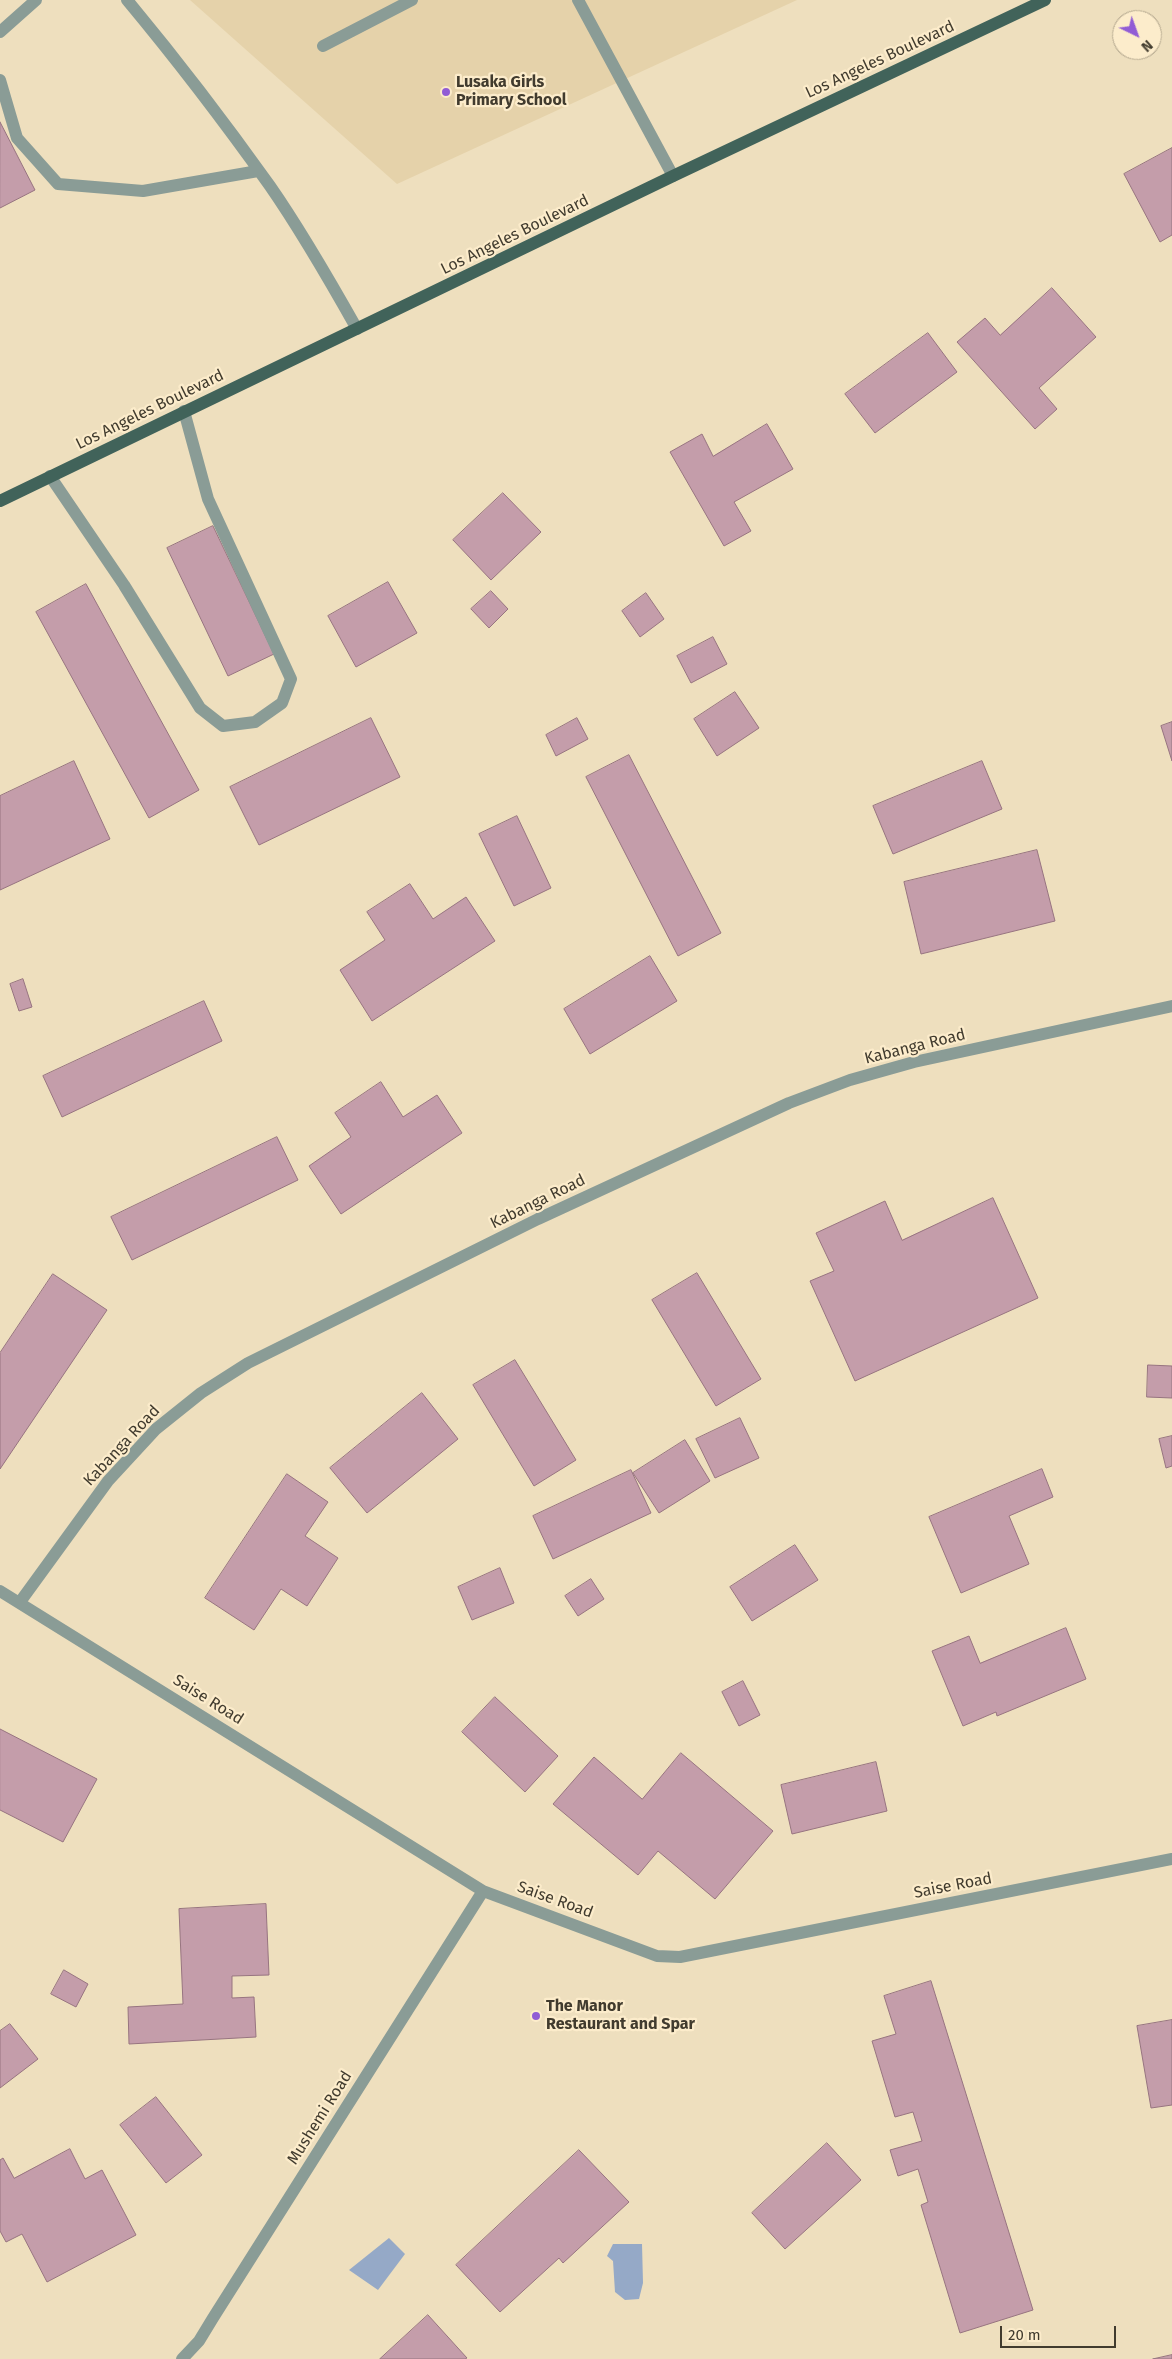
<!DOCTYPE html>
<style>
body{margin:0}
#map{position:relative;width:1172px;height:2359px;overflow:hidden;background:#eedfbe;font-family:"Fira Sans",sans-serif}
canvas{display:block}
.north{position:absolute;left:1112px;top:10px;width:50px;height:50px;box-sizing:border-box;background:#fceccb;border:1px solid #b1a58c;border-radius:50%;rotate:138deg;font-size:14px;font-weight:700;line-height:20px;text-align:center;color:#413b2e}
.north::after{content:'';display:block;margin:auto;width:18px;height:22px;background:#915cd5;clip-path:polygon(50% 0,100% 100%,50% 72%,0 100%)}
.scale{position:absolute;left:1000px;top:2326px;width:116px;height:22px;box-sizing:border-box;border:2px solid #413b2e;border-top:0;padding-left:6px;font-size:15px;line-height:18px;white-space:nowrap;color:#413b2e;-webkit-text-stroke:4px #fceccb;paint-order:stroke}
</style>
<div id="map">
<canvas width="1172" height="2359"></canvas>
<div class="north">N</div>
<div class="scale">20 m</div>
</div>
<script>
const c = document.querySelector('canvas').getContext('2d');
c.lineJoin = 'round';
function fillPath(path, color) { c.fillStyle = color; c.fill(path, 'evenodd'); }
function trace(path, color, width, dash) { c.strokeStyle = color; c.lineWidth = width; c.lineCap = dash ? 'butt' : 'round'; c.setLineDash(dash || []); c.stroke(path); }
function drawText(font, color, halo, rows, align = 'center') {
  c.font = font + ' "Fira Sans",sans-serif'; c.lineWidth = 4.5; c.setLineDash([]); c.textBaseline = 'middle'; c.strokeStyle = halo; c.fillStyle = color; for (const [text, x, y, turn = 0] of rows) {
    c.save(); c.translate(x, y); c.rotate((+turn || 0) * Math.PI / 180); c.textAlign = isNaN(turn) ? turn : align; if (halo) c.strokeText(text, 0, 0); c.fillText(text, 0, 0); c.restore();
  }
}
const built = new Path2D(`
 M190,0H797L397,184Z`);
const water = new Path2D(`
 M389,2238L405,2254L378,2290L349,2270Z
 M613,2244H642L643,2283L639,2299L625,2300L615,2292L613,2261L607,2256Z`);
const building = new Path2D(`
 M0,122L35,190L0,208Z
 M1172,148V235L1160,242L1124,174Z
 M1052,288L1096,337L1039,388L1057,409L1035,429L957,342L985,318L1000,335Z
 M928,333L957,372L875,433L845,394Z
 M767,424L793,469L734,502L751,531L724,546L670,452L702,434L713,456Z
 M503,493L541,532L491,580L453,540Z
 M213,526L274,654L228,676L167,548Z
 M388,582L417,633L356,667L328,616Z
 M86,584L199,790L149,818L36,612Z
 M491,591L508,609L489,628L471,609Z
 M646,593L664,619L640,637L622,611Z
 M713,637L727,664L691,683L677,656Z
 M735,692L759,728L717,756L694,719Z
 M371,718L400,777L259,845L230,787Z
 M577,718L588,739L556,756L546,735Z
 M1172,722V761L1161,726Z
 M629,755L721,933L678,956L586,777Z
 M74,761L110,839L0,890V796Z
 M982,761L1002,809L893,854L873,806Z
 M517,816L551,888L514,906L479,834Z
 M1037,850L1055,921L921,954L904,882Z
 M410,884L433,919L466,897L495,941L372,1021L340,970L385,940L367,912Z
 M650,956L677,1001L590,1054L564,1009Z
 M23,979L32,1007L19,1011L10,984Z
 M204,1001L222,1041L62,1117L43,1076Z
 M381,1082L403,1117L437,1095L462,1133L341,1214L309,1166L351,1137L335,1113Z
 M277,1137L298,1180L132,1260L111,1217Z
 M993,1198L1038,1298L855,1381L810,1281L834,1271L816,1233L885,1201L902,1240Z
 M697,1273L761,1379L716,1406L652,1300Z
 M53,1274L107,1310L0,1469V1353Z
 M515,1360L576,1460L534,1486L473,1385Z
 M1148,1365L1172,1366V1398L1147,1397Z
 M422,1393L458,1439L367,1513L330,1468Z
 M740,1418L759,1458L715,1478L696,1439Z
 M1172,1436V1466L1166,1468L1159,1439Z
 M685,1440L710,1481L659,1513L633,1473Z
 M1042,1469L1053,1497L1009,1516L1029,1564L961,1593L929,1517Z
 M631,1470L651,1513L553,1559L533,1516Z
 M287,1474L328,1502L305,1536L338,1558L307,1606L281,1589L254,1630L205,1598Z
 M795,1545L818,1580L752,1621L730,1587Z
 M500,1568L514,1603L472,1620L458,1587Z
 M591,1579L604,1599L578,1616L565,1596Z
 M1066,1628L1086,1679L997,1716L996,1712L963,1726L932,1651L969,1636L980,1663Z
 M743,1681L760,1715L739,1726L722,1692Z
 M495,1697L558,1756L525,1792L462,1732Z
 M0,1729L97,1779L63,1842L0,1810Z
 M681,1753L773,1831L715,1899L658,1851L638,1875L553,1804L594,1757L642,1799Z
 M876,1762L887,1811L792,1834L781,1785Z
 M266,1904L269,1975L232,1976V1998L254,1997L256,2037L129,2044L128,2007L183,2004L179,1909Z
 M64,1970L88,1984L76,2007L51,1994Z
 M931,1981L1033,2310L960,2333L921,2205L928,2202L918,2169L898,2176L890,2150L922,2141L913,2112L895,2117L872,2041L896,2034L884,1996Z
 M1172,2020V2105L1151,2108L1137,2026Z
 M10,2024L38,2059L0,2088V2031Z
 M156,2097L202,2155L166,2183L120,2125Z
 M827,2143L861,2180L785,2249L752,2213Z
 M70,2149L85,2179L102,2170L136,2235L47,2282L22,2234L6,2242L0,2231V2160L3,2158L14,2178Z
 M579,2150L629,2202L563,2263L559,2258L500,2312L456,2265Z
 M428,2315L467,2358L465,2359H380Z
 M1172,2355V2359H1153Z`);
const minor = new Path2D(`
 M127,0C177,60 225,123 270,186C302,232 330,281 357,329
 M578,0L673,176
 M0,32L36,0
 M323,46L412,0
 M0,80L17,138L58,184L143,191L258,171
 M50,476L124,585L200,708L223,726L255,722L282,703L291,679L208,499L184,411
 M0,1591L483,1891L657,1956L680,1957L1172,1859
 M20,1602L108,1481L156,1429L201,1393L248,1363L538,1219L789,1103L850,1080L914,1062L1172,1006
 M182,2359L199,2341L213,2318L483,1891`);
const major = new Path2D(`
 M0,501L673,176L1045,0`);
const markers = [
 [446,92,5,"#915cd5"],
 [536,2016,5,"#915cd5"]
];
const streetNames = [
 ["Los Angeles Boulevard",880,60,-25],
 ["Los Angeles Boulevard",515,235,-26],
 ["Los Angeles Boulevard",150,410,-26],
 ["Kabanga Road",915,1047,-14],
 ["Kabanga Road",538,1202,-26],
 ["Kabanga Road",122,1446,-47],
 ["Saise Road",208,1700,32],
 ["Saise Road",953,1886,-11],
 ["Saise Road",555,1900,20],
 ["Mushemi Road",320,2118,-58]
];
const poiNames = [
 ["Lusaka Girls",456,83],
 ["Primary School",456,101],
 ["The Manor",546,2007],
 ["Restaurant and Spar",546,2025]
];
fillPath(built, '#e5d2aa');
fillPath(water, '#95a9c7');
fillPath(building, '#c49daa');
trace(building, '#977480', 1);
trace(minor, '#8a9c96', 12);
trace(major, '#41635a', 12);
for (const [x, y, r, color] of markers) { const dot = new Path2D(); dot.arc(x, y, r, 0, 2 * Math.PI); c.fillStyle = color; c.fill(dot); trace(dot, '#fceccb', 2); }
drawText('16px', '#413b2e', '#fceccb', streetNames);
drawText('bold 16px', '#413b2e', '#fceccb', poiNames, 'left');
</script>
